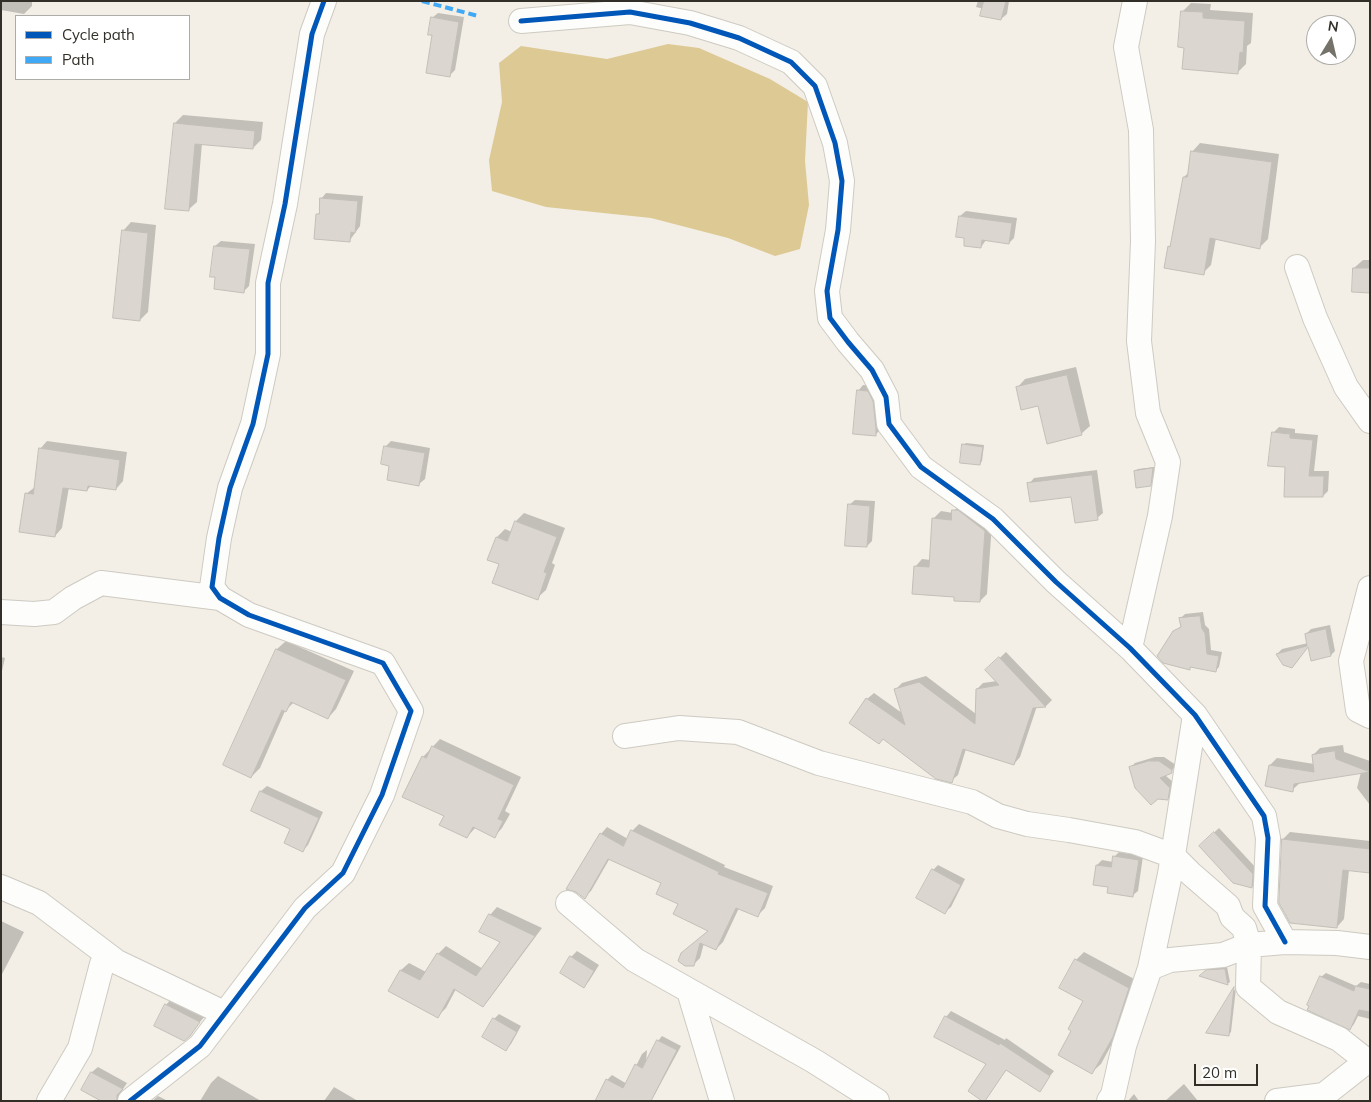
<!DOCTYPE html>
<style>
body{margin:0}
#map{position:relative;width:1371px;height:1102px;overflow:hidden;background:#f3efe6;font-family:Mulish,sans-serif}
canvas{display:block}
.frame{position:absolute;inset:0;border:2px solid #312f28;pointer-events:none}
.legend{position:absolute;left:15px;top:15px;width:175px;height:65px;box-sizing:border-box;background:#fff;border:1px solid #adaca9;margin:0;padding:6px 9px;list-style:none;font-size:15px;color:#312f28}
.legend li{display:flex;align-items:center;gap:10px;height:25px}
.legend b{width:25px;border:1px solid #adaca9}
.north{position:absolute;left:1306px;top:15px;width:50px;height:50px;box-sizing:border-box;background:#fff;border:1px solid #adaca9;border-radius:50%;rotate:9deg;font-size:14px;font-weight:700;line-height:20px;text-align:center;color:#312f28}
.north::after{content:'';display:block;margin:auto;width:18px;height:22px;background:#75726a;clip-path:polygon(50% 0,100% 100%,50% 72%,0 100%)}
.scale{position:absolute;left:1194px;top:1064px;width:64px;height:22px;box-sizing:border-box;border:2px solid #312f28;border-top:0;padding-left:6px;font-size:15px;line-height:18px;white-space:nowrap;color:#312f28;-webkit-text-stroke:4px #fff;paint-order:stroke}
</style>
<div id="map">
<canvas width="1371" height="1102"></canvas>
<div class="frame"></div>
<ul class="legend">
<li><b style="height:6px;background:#0057b8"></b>Cycle path</li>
<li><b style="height:6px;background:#3fa9f5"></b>Path</li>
</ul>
<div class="north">N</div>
<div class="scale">20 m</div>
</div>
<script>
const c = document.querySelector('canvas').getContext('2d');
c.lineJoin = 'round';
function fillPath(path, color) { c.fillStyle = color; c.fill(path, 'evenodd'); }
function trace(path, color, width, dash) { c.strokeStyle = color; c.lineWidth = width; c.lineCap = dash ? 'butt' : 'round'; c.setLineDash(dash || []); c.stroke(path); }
const water = new Path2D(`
 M668,44L699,48L770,79L808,102L805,161L809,205L800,249L775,256L728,238L651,218L546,207L492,191L489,160L502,102L499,63L521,46L607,59Z`);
const shadow = new Path2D(`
 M1,1H32V6L24,14L1,10Z
 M978,1H1009L1007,14L1001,19L984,9L976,7Z
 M1191,3L1211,4L1210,10L1253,13L1251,43L1247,46L1246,64L1238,72L1185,47L1183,11Z
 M438,13L464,17L455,70L449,76L432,18Z
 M183,115L263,122L261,140L253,148L202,143L197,202L188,210L175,123Z
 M1200,143L1279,154L1268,239L1260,247L1216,238L1211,265L1203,273L1169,247L1172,243L1184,177L1189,172L1192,152Z
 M326,193L363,196L360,226L350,240L317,215L321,211V199Z
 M966,211L1017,218L1014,238L1009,243L986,240L981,247L966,237L960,216Z
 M131,222L156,225L148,312L140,320L123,231Z
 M221,241L255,244L249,286L243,292L215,246Z
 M1363,260H1370V291L1354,268Z
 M1076,367L1090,426L1081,434L1017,388L1025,379Z
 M863,385L873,386L881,429L875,435L858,391Z
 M1279,427L1295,429V433L1318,435L1314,471H1329L1328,491L1323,496L1286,466L1273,433Z
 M47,441L127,452L123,481L116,489L91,486L87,490L69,487L62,528L55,536L26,494L35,487L40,449Z
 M391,441L430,448L425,479L419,484L391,465L385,447Z
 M966,443L984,445L982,461L980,464L963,445Z
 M1155,467L1152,482L1150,485L1135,471L1138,469Z
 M1097,470L1103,513L1097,518L1072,495L1029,484L1034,478Z
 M855,500L875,501L872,541L867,546L849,505Z
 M960,503L992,523L987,594L980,601L955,595L915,567L922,559L931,560L933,519L941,511L953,513Z
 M524,513L565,528L552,563L555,565L546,590L537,598L500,563L497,537L505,529L512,532L516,521Z
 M1203,612L1205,625L1209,629L1211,650L1222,652L1219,667L1216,670L1192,666L1189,668L1174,631L1182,626L1181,618L1185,614Z
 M1330,625L1335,651L1331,655L1309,645L1296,662L1277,654L1282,649L1308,643L1306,634L1311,629Z
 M286,641L354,671L336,709L328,718L294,702L285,711L260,768L251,777L225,765L277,649Z
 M1006,652L1052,700L1046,706H1037L1020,757L1014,764L966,749L958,775L951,781L867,699L874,693L902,713L895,690L902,683L926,676L976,714L977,689L983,683L997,681L987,670Z
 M1,657L5,658L1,675Z
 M440,739L521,777L505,811L510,814L502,828L495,836L476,827L467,837L445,815L423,757Z
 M1343,745L1344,752L1370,761V805L1357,788L1361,772L1300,783L1292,790L1270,765L1277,758L1314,764L1313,755L1320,748Z
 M1155,757H1164L1176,765L1171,772L1165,775L1174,783L1172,794L1167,799L1130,768L1135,763Z
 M267,786L323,812L308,845L303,850L292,828L253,810L261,791Z
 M639,824L725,865L724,867L773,886L765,908L758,915L739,908L723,942L716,949L704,943L700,958L693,965L682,954L709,930L680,904L663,883L610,858L591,891L584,897L601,834L607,827L628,839L632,831Z
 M1219,828L1257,869L1256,883L1252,887L1205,841Z
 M1290,832L1370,841V872L1349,870L1344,919L1337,927L1283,839Z
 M1119,852L1143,856L1138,891L1133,895L1110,886L1094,884L1097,865L1102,860L1113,862L1114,857Z
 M938,865L965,879L951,907L945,912L933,870Z
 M497,907L542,928L490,998L483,1005L456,989L446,1008L438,1016L390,990L401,970L409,963L426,972L438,954L446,946L483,969L502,942L490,915Z
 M1,921L24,932L1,976Z
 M577,951L599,965L589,981L584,986L571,957Z
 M1084,952L1136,980L1121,1027L1101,1064L1092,1072L1073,1031L1085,1000L1076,960Z
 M1227,967L1230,982L1227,984L1202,976L1210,968Z
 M1326,973L1356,986L1361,982L1370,984V1019L1358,1016L1354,1024L1350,1029L1321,977Z
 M1236,988L1231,1032L1228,1035L1208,1032Z
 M171,999L205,1016L189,1035L166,1005Z
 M951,1011L1005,1040L1006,1038L1054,1071L1039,1090L1007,1069L984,1101L987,1064L946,1017Z
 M499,1014L521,1026L511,1044L505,1049L494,1019Z
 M662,1036L681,1046L655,1094L651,1098L640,1101L607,1080L612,1075L627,1084L642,1054L647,1050L646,1063L658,1041Z
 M98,1067L127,1083L123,1089L121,1096L123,1101H104L83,1090L92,1072Z
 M218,1076L261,1101H200L211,1083Z
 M1184,1084L1198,1101H1165Z
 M334,1087L358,1101H324Z
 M1134,1094L1139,1101H1128Z
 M158,1096L168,1101H152Z`);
const building = new Path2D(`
 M984,1H1006L1001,20L980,16Z
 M1181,11L1203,12V18L1245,21L1243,53L1240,52L1238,74L1182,69L1184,48L1178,47Z
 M431,17L459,22L450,77L426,73L432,35H428Z
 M174,123L255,131L253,149L195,144L189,211L165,209Z
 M1191,151L1272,162L1260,249L1210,238L1204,275L1164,268L1168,246L1170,247L1183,177H1187Z
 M320,198L358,201L355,233L351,232L350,242L314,239L316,214H319Z
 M959,216L1012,223L1009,244L982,240L981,248L964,246V238L956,237Z
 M122,230L148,233L140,321L113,318Z
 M214,246L250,249L244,293L214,289L215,277H210Z
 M1353,268H1370V293L1352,292Z
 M1067,375L1082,435L1047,444L1038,406L1021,410L1016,387Z
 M857,390L868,391L873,401L876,428V436L853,434Z
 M1272,432L1290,434V438L1313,440L1309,476H1324L1323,497H1284L1285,467L1268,466Z
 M962,444L983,447L980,465L960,463Z
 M384,446L425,453L419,486L387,480L389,466L381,464Z
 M39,448L120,460L116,490L88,486L87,491L63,488L55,537L19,532L25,493L33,494Z
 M1153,468L1151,486L1136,488L1134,471Z
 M1092,475L1098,520L1075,523L1071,497L1030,502L1027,483Z
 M848,504L870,506L867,547L845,546Z
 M952,510H958L985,531L980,602L954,601V597L912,594L914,566L929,567L932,518L951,520Z
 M515,521L557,537L544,572L547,573L538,600L492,583L499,564L487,560L496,537L507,541Z
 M1200,616L1202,629L1205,633L1207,654L1219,656L1216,672L1190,667V670L1163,663L1157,656L1173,631L1181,627L1179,618Z
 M1326,629L1331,656L1311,661L1308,647L1292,668L1283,665L1276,654L1307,646L1305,634Z
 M276,649L346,680L328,719L291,702L286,712L282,710L251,778L223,765Z
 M999,657L1046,707L1033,708L1014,765L963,749L952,783L936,779L883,739L879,744L849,723L866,698L905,725L894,689L919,682L975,724L976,689L999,685L985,670Z
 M432,746L514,785L498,819L503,821L495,838L473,827L467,838L439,825L444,816L402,797L422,756L426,758Z
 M1335,751L1336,759L1370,772L1294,784L1293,792L1265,786L1269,765L1314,772L1312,755Z
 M1149,761H1159L1172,770V773L1160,778L1170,788L1168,800L1158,799L1151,805L1135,788L1129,767Z
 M260,791L319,818L303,852L284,843L290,829L251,811Z
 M631,830L719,872L718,874L768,893L758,917L736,908L716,950L700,943L694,966H685L678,961L681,953L708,931L673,914L678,904L656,894L661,883L608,859L585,899L576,892L566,889L600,833L623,846Z
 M1214,832L1253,874L1252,888L1233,883L1199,846Z
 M1282,839L1370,849V873L1343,870L1337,928L1290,923L1279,903Z
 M1113,856L1139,860L1133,897L1107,893L1108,887L1093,885L1096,865L1111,867Z
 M932,869L961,885L945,914L916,898Z
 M489,914L535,936L483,1007L454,989L438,1018L388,991L400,970L420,980L437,953L476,976L500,942L479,932Z
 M570,956L594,971L584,988L560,973Z
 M1075,959L1129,988L1113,1037L1092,1074L1058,1055L1071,1031L1068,1029L1083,1001L1059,988Z
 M1225,969L1228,985L1199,976L1206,970Z
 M1320,976L1354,991L1355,986L1370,989V1012L1359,1010L1350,1030L1307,1010L1309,1006L1307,1005Z
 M1234,987L1229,1036L1206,1033Z
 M165,1004L200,1022L190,1036L184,1041L154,1026Z
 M945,1016L999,1045L1000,1043L1050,1076L1040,1092L1006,1070L985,1101H982L968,1091L986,1064L934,1037Z
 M493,1018L517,1032L506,1051L482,1037Z
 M657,1040L677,1050L651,1101H595L606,1079L623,1088L635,1064L642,1068Z
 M91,1072L123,1089L117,1095V1101H101L81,1090Z`);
const street = new Path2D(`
 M521,21L630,12L690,23L739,38L791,62L815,86L835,143L842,181L838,230L827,291L830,318L848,342L872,370L886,397L889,424L921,467L993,519L1056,582L1130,648L1195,715L1264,816L1268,838L1265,906L1285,942
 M1297,267L1315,318L1346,387L1370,421
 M1370,588L1351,661L1358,710L1370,716
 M1,612L34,614L54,612L73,598L101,583L220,598
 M1130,648L1160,516L1168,462L1148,413L1139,341L1143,241L1141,130L1126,47L1135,1
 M625,736L679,728L738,732L819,763L972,802L998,816L1027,824L1069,830L1135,842L1173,856L1190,873L1228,906L1232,917L1244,928L1249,945L1248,987L1278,1012L1339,1039L1367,1061
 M1,887L39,903L117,962L224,1013
 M568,903L635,960L814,1061L877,1101
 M1150,968L1170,960L1223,955L1249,945L1285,942L1337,943L1370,947
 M689,991L722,1101
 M49,1101L80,1048L102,964
 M130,1101L200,1046L305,908L343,873L382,795L411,711L383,663L249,615L220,598L212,587L219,538L230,488L253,424L268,354V283L285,204L312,34L324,1
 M1109,1101L1113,1095L1124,1046L1150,968L1170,874L1195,715
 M1277,1101L1324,1095L1367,1061L1370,1062`);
const quiet = new Path2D(`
 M422,1L478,16`);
const cycleway = new Path2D(`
 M521,21L630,12L690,23L739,38L791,62L815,86L835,143L842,181L838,230L827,291L830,318L848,342L872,370L886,397L889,424L921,467L993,519L1056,582L1130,648L1195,715L1264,816L1268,838L1265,906L1285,942
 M130,1101L200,1046L305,908L343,873L382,795L411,711L383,663L249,615L220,598L212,587L219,538L230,488L253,424L268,354V283L285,204L312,34L324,1`);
fillPath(water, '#ddc994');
fillPath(shadow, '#0003');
fillPath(building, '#dbd7d0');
trace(building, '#c2bfb8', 1);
trace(street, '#cdcac2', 26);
trace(street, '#fdfdfb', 24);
trace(quiet, '#3fa9f5', 4, [8, 4]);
trace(cycleway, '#0057b8', 5);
</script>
